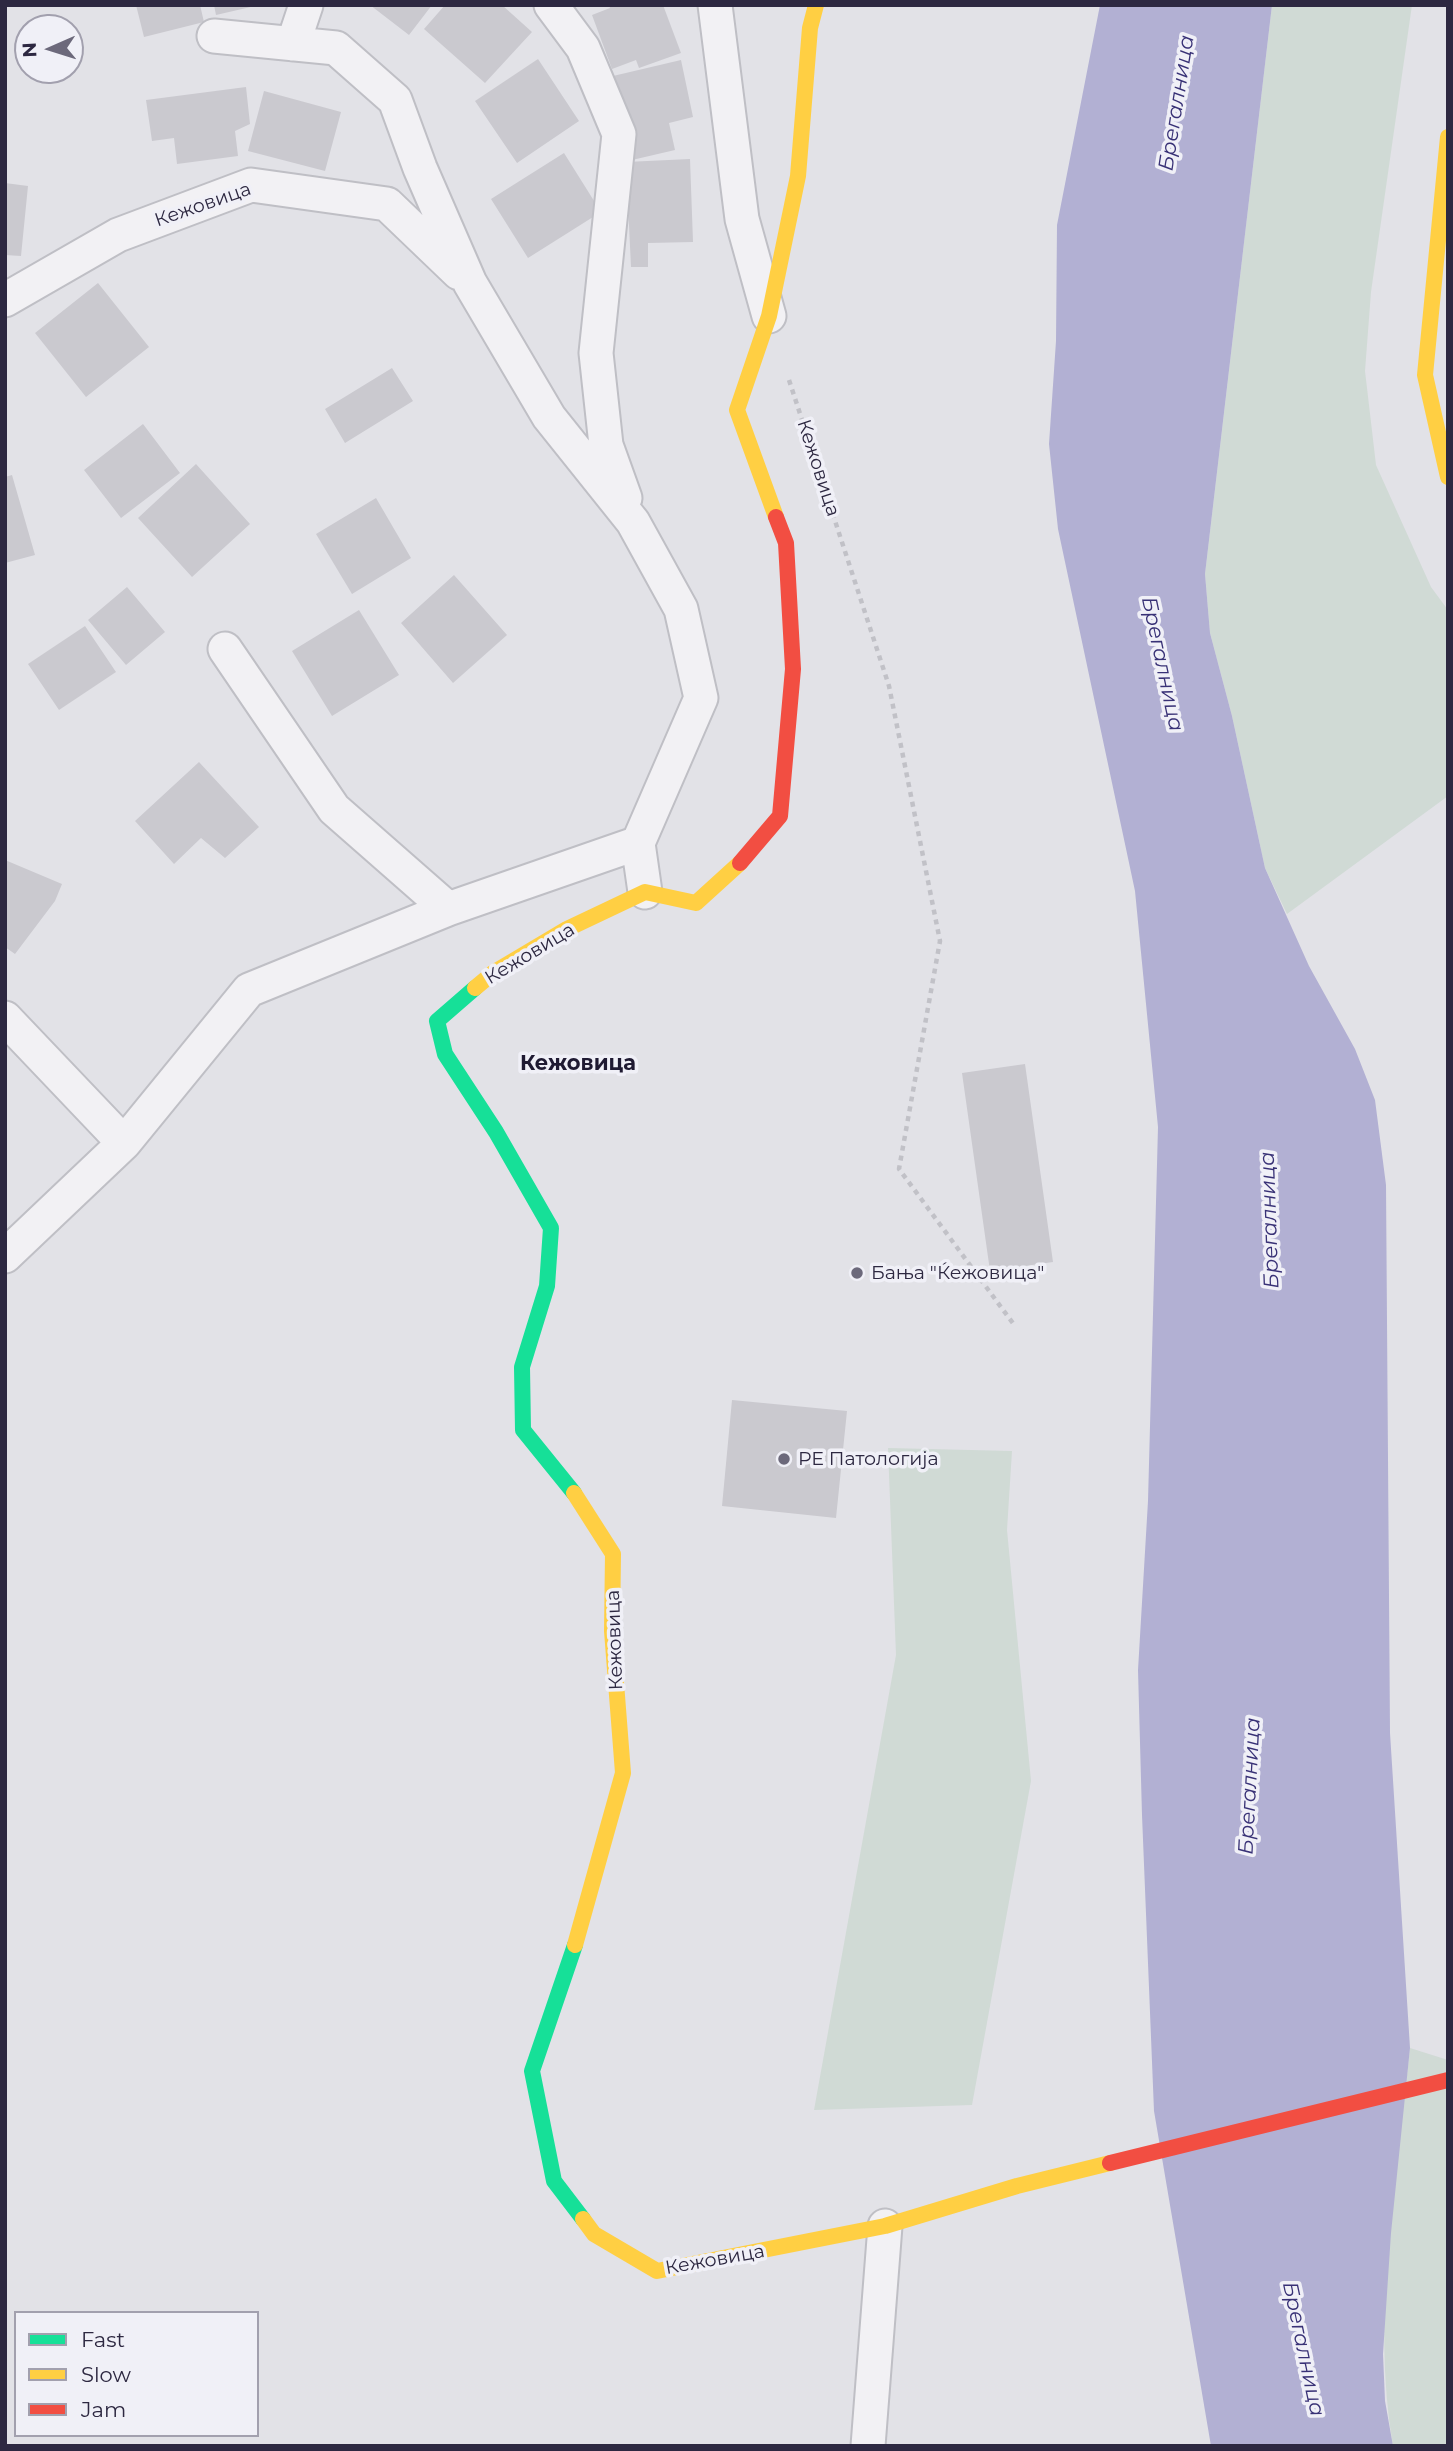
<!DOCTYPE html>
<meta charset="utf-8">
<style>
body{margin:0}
#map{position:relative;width:1453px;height:2451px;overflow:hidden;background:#e2e2e7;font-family:Montserrat,sans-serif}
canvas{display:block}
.frame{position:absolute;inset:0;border:7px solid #2d2841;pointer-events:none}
.legend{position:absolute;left:14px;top:2311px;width:245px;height:126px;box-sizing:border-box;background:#f0f0f7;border:2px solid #a2a0ae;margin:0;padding:9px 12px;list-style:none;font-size:21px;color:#2d2841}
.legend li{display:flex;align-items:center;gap:14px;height:35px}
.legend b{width:35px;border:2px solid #a2a0ae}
.north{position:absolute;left:14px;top:14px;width:70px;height:70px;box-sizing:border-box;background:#f0f0f7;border:2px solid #a2a0ae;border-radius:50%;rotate:267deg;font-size:19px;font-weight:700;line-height:28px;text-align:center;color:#2d2841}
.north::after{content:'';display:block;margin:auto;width:24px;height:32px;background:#6c697b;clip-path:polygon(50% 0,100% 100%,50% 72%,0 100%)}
</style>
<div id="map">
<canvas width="1453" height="2451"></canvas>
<div class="frame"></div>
<ul class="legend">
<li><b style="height:9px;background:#16e098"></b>Fast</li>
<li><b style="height:9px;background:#ffcf43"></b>Slow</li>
<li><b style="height:9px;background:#f24e42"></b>Jam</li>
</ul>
<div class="north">N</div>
</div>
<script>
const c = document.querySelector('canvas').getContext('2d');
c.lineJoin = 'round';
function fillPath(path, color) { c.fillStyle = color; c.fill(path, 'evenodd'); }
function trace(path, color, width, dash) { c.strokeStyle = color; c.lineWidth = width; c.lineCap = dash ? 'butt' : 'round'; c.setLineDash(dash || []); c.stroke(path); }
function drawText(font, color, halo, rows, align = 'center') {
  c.font = font + ' Montserrat,sans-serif'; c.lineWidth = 7; c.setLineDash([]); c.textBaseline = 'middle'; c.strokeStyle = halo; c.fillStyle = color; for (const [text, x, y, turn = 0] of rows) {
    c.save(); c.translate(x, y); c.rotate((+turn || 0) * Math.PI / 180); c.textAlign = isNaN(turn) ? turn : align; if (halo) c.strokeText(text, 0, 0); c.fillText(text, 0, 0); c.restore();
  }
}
const green = new Path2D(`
 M1272,5H1412L1371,292L1365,371L1376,465L1431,587L1448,610V796L1287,914L1265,868L1232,716L1210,633L1205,574Z
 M888,1448L1012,1451L1007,1530L1031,1781L972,2105L814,2110L896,1655Z
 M1410,2048L1448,2060V2446H1393C1371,2315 1396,2179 1410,2048Z`);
const water = new Path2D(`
 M1100,5H1272L1205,574L1210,633L1232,716L1265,868L1309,966L1355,1049L1375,1100L1386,1185L1390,1733L1410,2048L1391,2233L1383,2354L1385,2401L1393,2446H1211L1154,2111L1142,1815L1138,1670L1148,1501L1158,1127L1135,891L1058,529L1049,444L1056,341L1057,225Z`);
const building = new Path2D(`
 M136,5H200L204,22L144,37Z
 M214,5H255V6L216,15Z
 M370,5H432L409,35Z
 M445,5H502L532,32L485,83L424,29Z
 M609,5H663L681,53L639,68L636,60L612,69L592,15L610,8Z
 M538,59L579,121L517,163L475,101Z
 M681,60L693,117L669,123L675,150L632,160L613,76Z
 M246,87L250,124L235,131L238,156L177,164L174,138L152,141L146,100Z
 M264,91L341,112L325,171L248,151Z
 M564,153L601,212L528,258L491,199Z
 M690,159L693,242L648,243V267H631L626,162Z
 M5,183L28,186L21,256L5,255Z
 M98,283L149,347L86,397L35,333Z
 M392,368L413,401L345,443L325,409Z
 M143,424L180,473L121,518L84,470Z
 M196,464L250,524L192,577L138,518Z
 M12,475L35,555L5,563V477Z
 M376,498L411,558L352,594L316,534Z
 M454,575L507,635L453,683L401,623Z
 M127,587L165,632L126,665L88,620Z
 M359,610L399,675L332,716L292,651Z
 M85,626L116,672L59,710L28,664Z
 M199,762L259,827L225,858L201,838L174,864L135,821Z
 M5,860L62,884L55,901L15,954L5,947Z
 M1025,1064L1053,1262L990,1271L962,1073Z
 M732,1400L847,1411L836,1518L722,1506Z`);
const path = new Path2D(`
 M789,380L889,686L940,941L899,1169L1015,1326`);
const street = new Path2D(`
 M551,5L583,48L619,134L596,353L606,445L625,498
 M715,5L742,219L769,316
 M214,36L336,48L395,100L420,168L470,283L549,417L633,522L681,609L701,698L638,843L645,892
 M293,44L306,5
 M5,300L118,235L251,185L387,204L459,273
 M225,649L334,809L448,909L638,843
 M5,1018L124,1143L249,990L448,909
 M5,1256L124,1143
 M868,2446L885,2226`);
const fast = new Path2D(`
 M475,988L437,1021L445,1054L496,1132L551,1228L547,1286L522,1367L523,1430L574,1493
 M575,1945L532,2071L554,2181L583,2219`);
const slow = new Path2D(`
 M1448,137L1425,375L1448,477
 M776,517L737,410L769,316L798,176L810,28L816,5
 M475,988L493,973L567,929L645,892L696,903L740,863
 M574,1493L613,1554L612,1631L623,1773L575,1945
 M583,2219L594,2234L657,2271L885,2226L1017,2186L1110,2163`);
const jam = new Path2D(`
 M740,863L780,816L793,669L786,543L776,517
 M1110,2163L1448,2080`);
const markers = [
 [857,1273,7,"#6c697b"],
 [784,1459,7,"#6c697b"]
];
const streetNames = [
 ["Кежовица",203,205,-19],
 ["Кежовица",818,468,72],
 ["Кежовица",530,954,-31],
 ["Кежовица",615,1640,-92],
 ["Кежовица",715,2260,-10]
];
const poiNames = [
 ["Бања \"Ќежовица\"",871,1273],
 ["РЕ Патологија",798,1459]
];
const waterNames = [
 ["Брегалница",1177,103,-81],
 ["Брегалница",1162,664,78],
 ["Брегалница",1270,1220,-92],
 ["Брегалница",1250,1786,-87],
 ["Брегалница",1303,2349,78]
];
const neighbourhoodNames = [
 ["Кежовица",578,1064]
];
fillPath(green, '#d0dad5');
fillPath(water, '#b2b0d3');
fillPath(building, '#cac9cf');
trace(street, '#bfbfc5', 37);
trace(path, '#c1c1c7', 4.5, [5, 5]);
trace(street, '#f2f1f4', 33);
trace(fast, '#16e098', 16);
trace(slow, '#ffcf43', 16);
trace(jam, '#f24e42', 16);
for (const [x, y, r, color] of markers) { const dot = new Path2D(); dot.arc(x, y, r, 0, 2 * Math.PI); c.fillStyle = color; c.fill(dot); trace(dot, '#f0f0f7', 2.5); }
drawText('19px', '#2d2841', '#f0f0f7', streetNames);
drawText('19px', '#2d2841', '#f0f0f7', poiNames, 'left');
drawText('italic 21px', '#383176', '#f0f0f7', waterNames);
drawText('bold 21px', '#1f1a32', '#f0f0f7', neighbourhoodNames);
</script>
